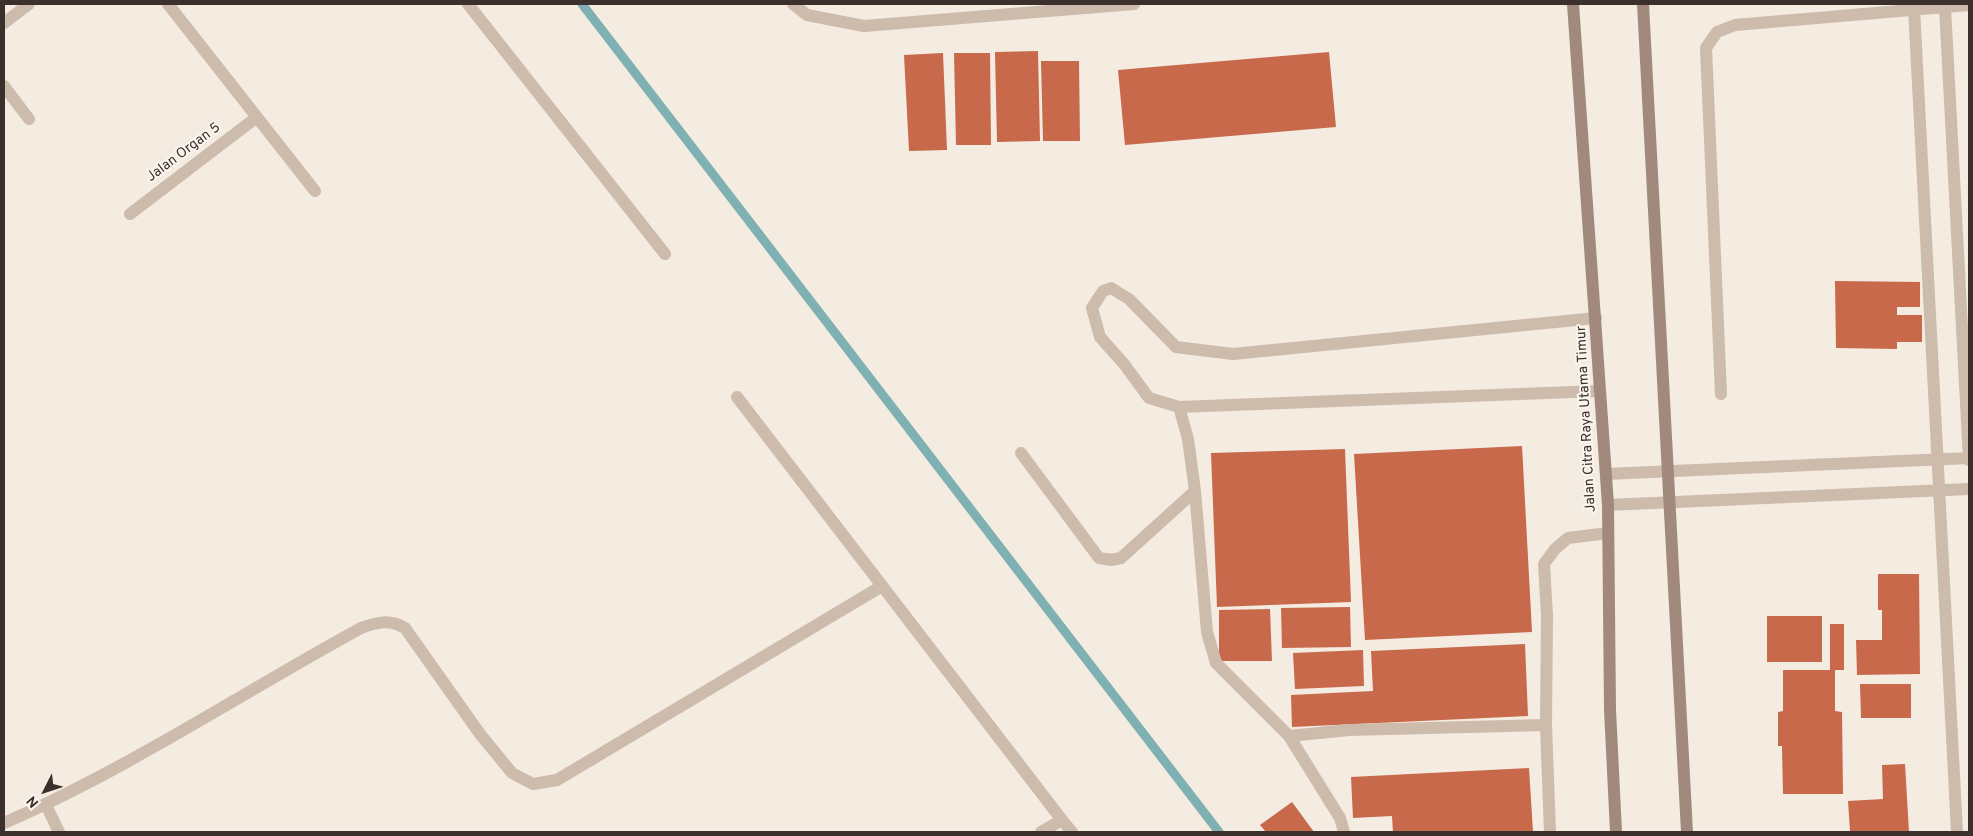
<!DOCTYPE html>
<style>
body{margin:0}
#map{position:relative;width:1973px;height:836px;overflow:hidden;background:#f4ebe1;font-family:Overpass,sans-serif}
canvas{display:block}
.frame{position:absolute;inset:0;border:5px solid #3b302b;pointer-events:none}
.north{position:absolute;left:20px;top:766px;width:50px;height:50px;-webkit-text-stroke:4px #fbf5ee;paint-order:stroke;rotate:229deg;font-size:14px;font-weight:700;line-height:20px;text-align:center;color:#3b302b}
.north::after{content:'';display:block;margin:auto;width:18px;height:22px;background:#3b302b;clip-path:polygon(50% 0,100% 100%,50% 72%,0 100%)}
</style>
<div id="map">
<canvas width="1973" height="836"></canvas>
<div class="frame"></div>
<div class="north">N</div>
</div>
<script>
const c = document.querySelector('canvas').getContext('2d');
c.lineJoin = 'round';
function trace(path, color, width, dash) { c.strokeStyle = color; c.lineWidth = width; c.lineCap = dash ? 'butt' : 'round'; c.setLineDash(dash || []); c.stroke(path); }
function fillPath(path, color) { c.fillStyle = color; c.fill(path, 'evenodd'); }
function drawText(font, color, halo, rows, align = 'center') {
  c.font = font + ' Overpass,sans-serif'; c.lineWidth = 4; c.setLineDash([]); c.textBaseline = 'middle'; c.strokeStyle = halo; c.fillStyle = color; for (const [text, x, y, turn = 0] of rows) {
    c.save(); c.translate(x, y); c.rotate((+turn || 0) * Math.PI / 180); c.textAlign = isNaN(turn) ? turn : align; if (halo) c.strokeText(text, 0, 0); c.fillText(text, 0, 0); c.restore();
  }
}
const stream = new Path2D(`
 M582,4L1219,832`);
const building = new Path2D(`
 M1038,51L1040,141L997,142L995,52Z
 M1329,52L1336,127L1125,145L1118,70Z
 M943,53L947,150L909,151L904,55Z
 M954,53H990L991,145H956Z
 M1041,61H1079L1080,141H1043Z
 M1835,281L1920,282V307H1897V315H1922V342H1897V349L1836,348Z
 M1522,446L1532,632L1365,640L1354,454Z
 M1345,449L1351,602L1217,607L1211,453Z
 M1878,574H1919L1920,674L1857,675L1856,640H1882V610H1878Z
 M1350,607L1351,647L1282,648L1281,608Z
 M1270,609L1272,661H1219V610Z
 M1767,616H1822V662H1767Z
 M1830,624H1844V670H1835V711L1842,712L1843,794H1783L1782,746H1778V712L1783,711V670H1830Z
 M1525,644L1528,716L1292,727L1291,695L1373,691L1371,651Z
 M1363,650L1364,686L1295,689L1293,653Z
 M1860,684H1911V718H1861Z
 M1905,764L1909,832L1850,831L1848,801L1883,799L1882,765Z
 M1529,768L1533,832H1393L1392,816L1353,818L1351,777Z
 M1292,802L1314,832H1266L1260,825Z`);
const service = new Path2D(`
 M1596,318L1233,354L1176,347L1129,299L1111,288L1103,291L1092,308L1100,337L1124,364L1149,398L1179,407L1599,391
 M1179,407L1188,439L1195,491L1207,632L1216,663L1289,736L1340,818L1344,832
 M1021,453L1099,558L1111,560L1121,558L1195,491
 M1289,736L1349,730L1546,725
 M1550,832L1546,725L1547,616L1544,564L1555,549L1568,538L1608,533`);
const minor = new Path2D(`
 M168,4L315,191
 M468,4L665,254
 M793,4L807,15L864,26L1134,4
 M1945,7L1969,460
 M1914,8L1957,832
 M4,23L29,4
 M4,86L29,119
 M130,214L257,117
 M1721,394L1706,48L1717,32L1735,25L1969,5
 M737,397L1062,820
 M1606,474L1969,458
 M1608,505L1969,489
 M46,805L59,832
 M4,823C128,769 242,693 361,628C378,622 389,619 405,628L480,734L512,773L533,784L557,780L882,586`);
const tertiary = new Path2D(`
 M1041,832L1062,820L1072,832`);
const secondary = new Path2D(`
 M1573,4L1608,505L1610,710L1616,832
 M1643,4L1687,832`);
const streetNames = [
 ["Jalan Organ 5",184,153,-37],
 ["Jalan Citra Raya Utama Timur",1587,419,-93]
];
trace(stream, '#7fb0b2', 9);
fillPath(building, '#c8694b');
trace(service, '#cdbbac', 12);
trace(minor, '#cdbbac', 12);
trace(tertiary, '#cdbbac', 12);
trace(secondary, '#a18a7d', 12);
drawText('14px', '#3b302b', '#fbf5ee', streetNames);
</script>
